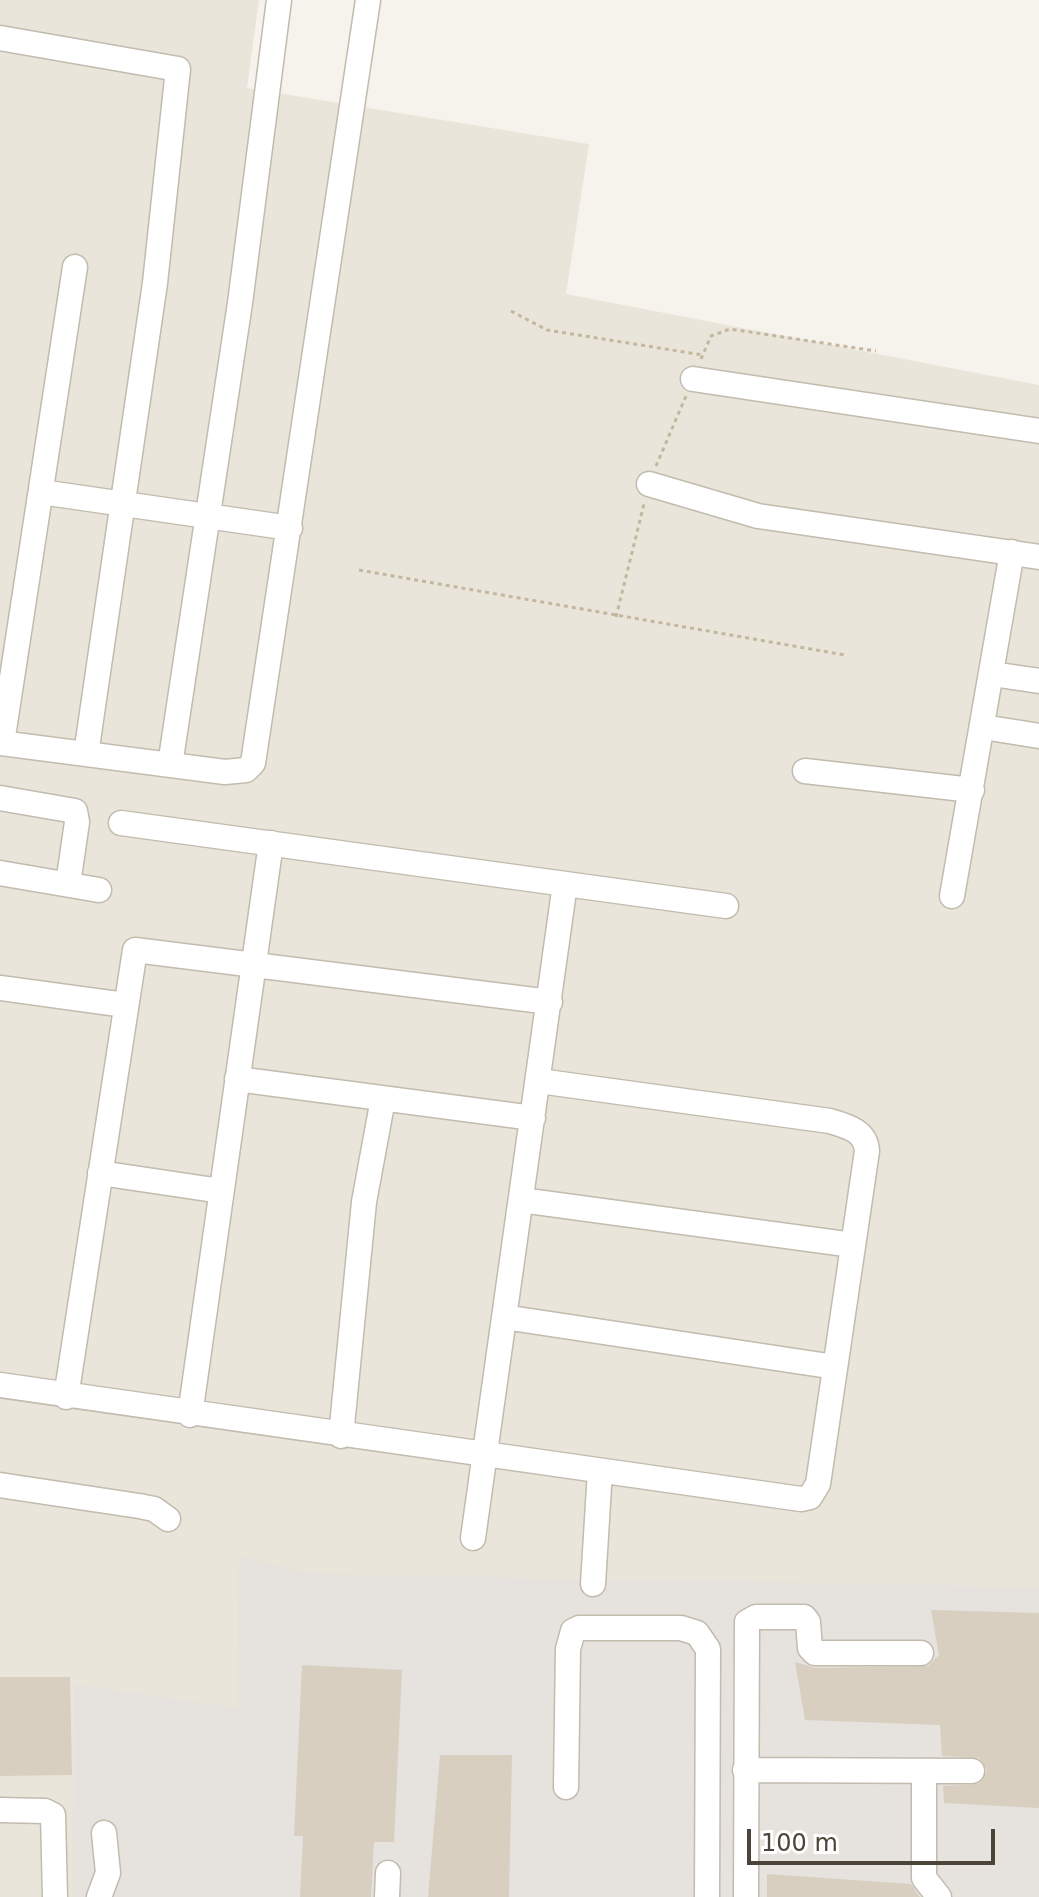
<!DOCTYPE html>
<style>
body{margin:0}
#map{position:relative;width:1039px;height:1897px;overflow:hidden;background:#f6f3ec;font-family:"DejaVu Sans",sans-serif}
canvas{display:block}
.scale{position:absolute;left:747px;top:1829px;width:248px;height:36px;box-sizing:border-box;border:4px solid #4b4439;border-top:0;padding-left:10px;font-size:24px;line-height:28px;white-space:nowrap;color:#4b4439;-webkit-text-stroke:6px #fff;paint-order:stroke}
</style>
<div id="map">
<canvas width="1039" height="1897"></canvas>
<div class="scale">100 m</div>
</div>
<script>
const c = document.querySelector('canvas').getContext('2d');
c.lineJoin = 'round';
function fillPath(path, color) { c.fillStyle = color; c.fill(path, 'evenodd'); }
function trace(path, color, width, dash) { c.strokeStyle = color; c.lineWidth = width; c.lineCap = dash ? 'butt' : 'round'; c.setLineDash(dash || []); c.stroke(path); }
const residential = new Path2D(`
 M0,0H259L247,88L589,144L566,294L1039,385V1897H0Z`);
const industrial = new Path2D(`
 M239,1556L312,1574L1039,1587V1897H73L74,1684L237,1708Z`);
const building = new Path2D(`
 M931,1610L1039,1613V1808L944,1803L943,1786L979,1784L987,1770L979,1758L942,1756L940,1725L805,1720L795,1662L815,1668L928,1666L939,1655Z
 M302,1665L402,1670L394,1842H374L371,1897H300L303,1836H294Z
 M0,1677H70L72,1775L0,1776Z
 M440,1755H512L509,1897H428Z
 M767,1874L911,1884L920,1897H767Z`);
const path = new Path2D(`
 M511,311L547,330L703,355
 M701,359L711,336L730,329L876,351
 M656,466L686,396
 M359,570L845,655
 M616,617L644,504`);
const minor = new Path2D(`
 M0,38L178,69L155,283L86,754
 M693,379L1039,431
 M649,484L758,516L1039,557
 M41,492L290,528
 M992,674L1039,681
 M983,727L1039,736
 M0,743L225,772L246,770L253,763L368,0
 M2,743L75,267
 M170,765L240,303L279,0
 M805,771L972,790
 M0,798L75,811L77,822L68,884
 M121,823L726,906
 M0,873L99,890
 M952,896L1012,552
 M0,988L125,1005
 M237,1079L533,1118
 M100,1173L221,1191
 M521,1200L853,1245
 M504,1317L835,1367
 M0,1385L801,1499L810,1497L818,1484L867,1151C866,1131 847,1126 830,1121L539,1081
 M66,1397L135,950L550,1002
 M190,1415L271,843
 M341,1436L364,1202L383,1099
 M0,1485L139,1506L154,1509L168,1519
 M473,1538L565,884
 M593,1584L600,1471
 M745,1770L972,1771
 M924,1771V1878L939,1897
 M566,1787L568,1649L573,1631L579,1628H681L697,1633L708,1649L707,1897
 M0,1810L45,1811L53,1815L55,1897
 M99,1897L108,1873L104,1833
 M387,1897L388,1873
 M746,1897L747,1622L756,1617H804L808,1622L810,1648L815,1653H921`);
fillPath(residential, '#eae5da');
fillPath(industrial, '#e6e2dd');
fillPath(building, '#d8cfc1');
trace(minor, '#c2bbae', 27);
trace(path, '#c4b79f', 3, [4, 4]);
trace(minor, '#fff', 24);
</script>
